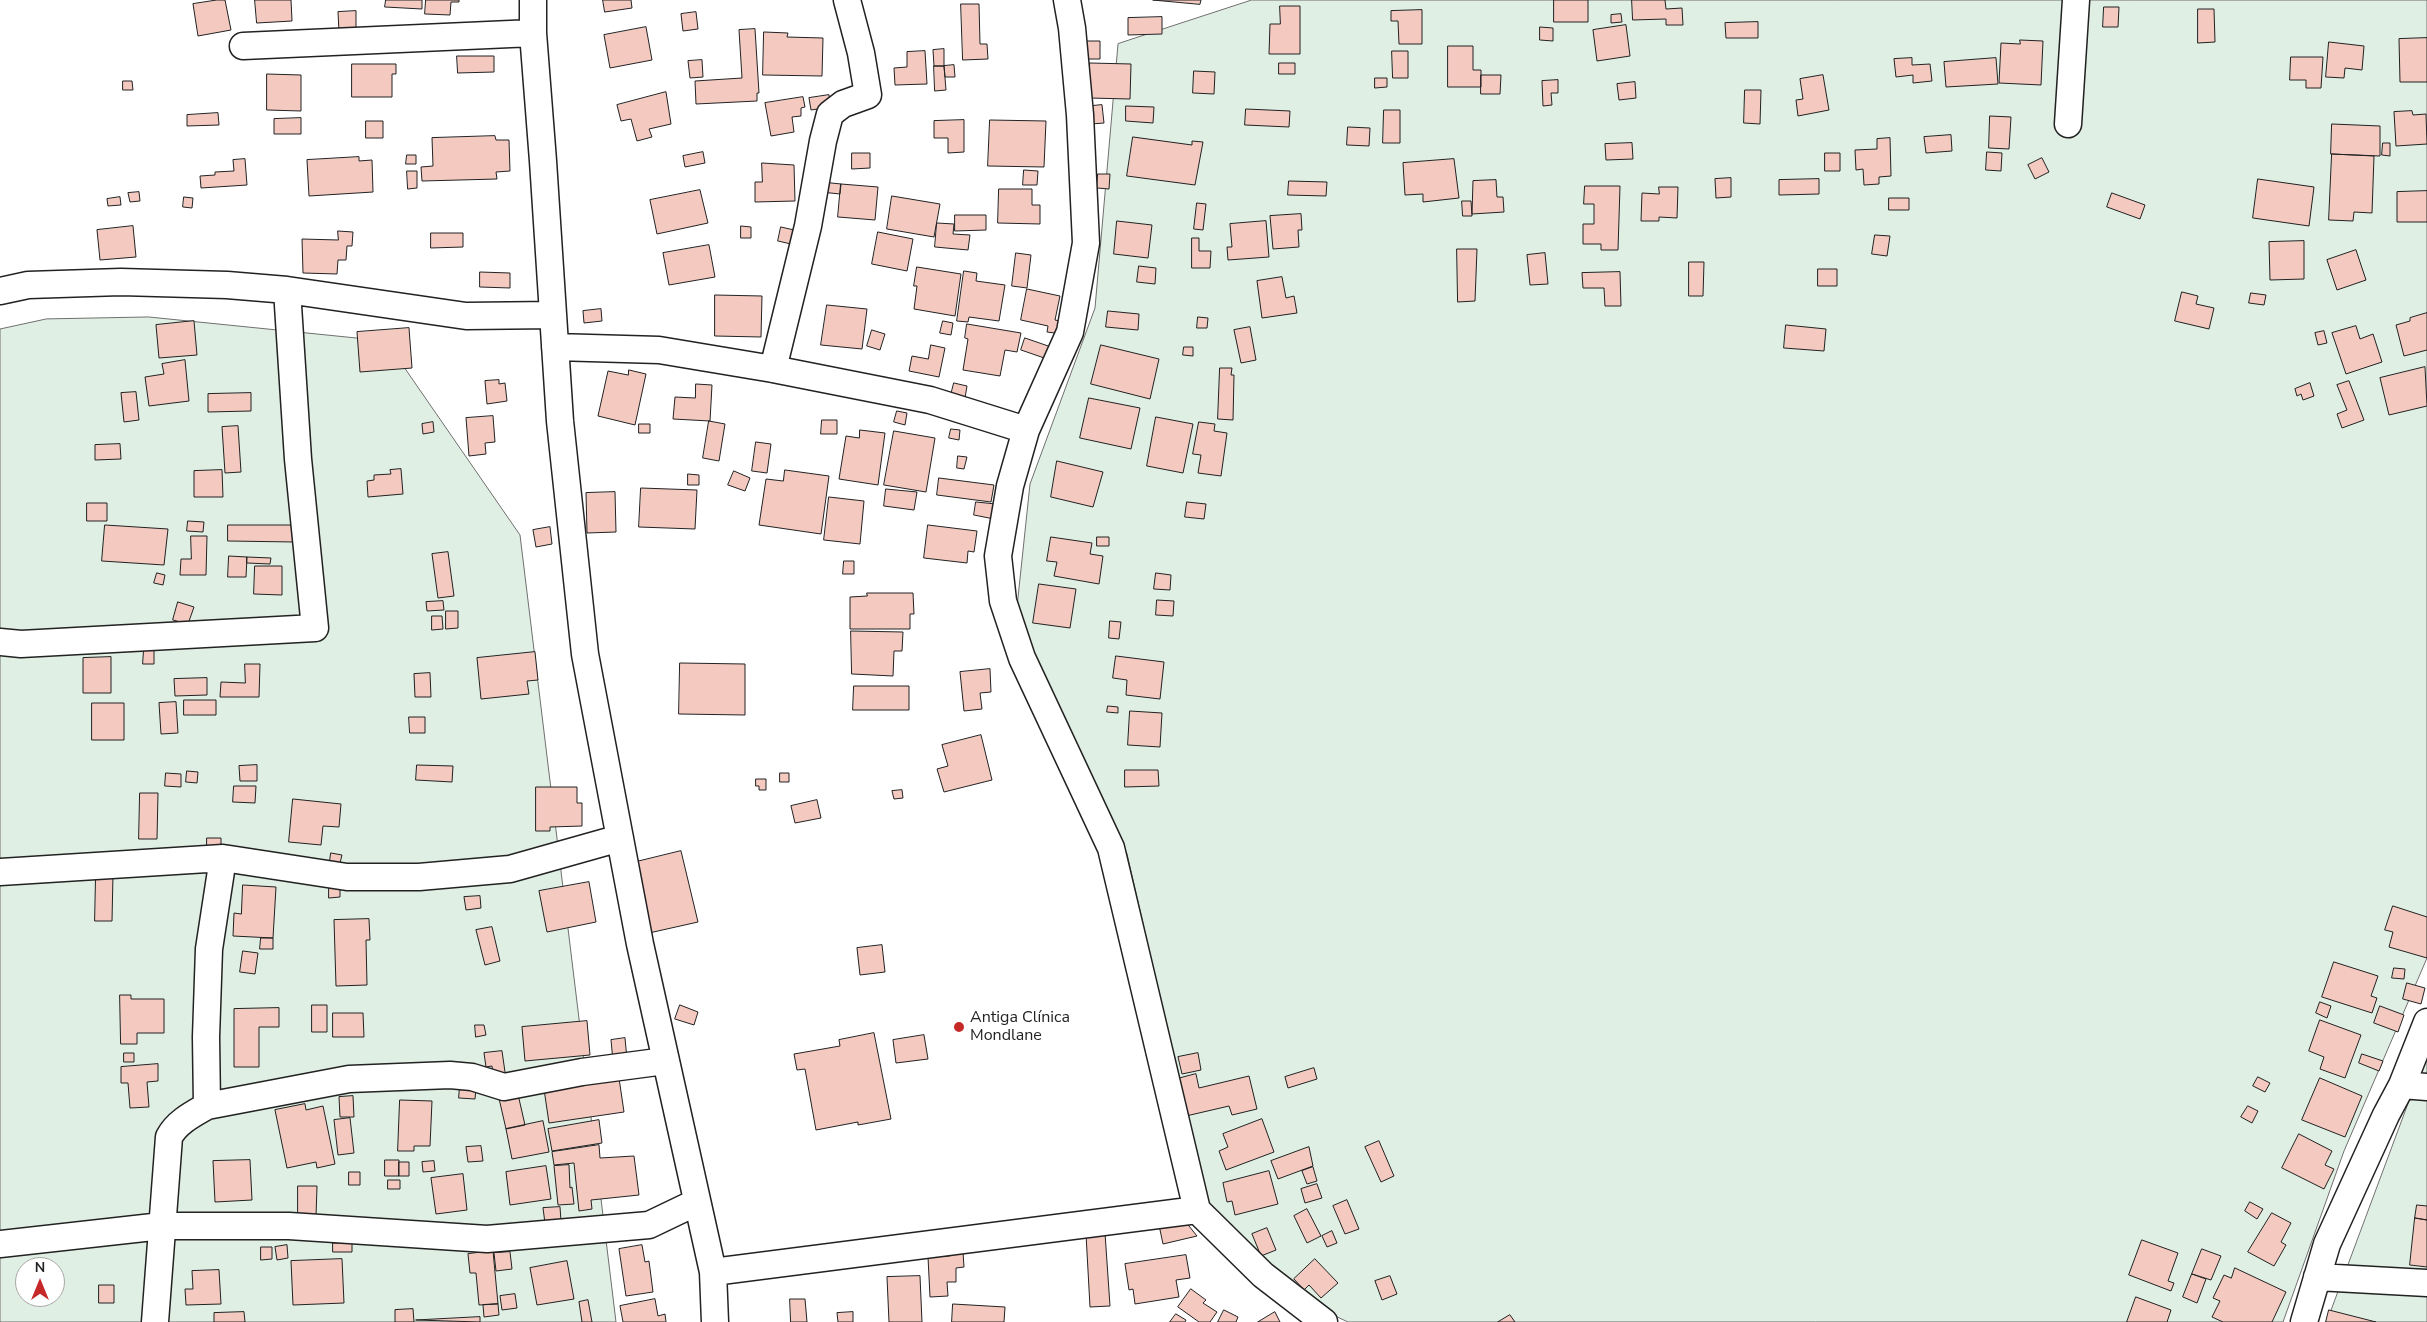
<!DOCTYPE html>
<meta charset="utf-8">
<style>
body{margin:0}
#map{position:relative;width:2427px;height:1322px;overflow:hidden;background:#fff;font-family:"Nunito Sans",sans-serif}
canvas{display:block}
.north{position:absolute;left:15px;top:1257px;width:50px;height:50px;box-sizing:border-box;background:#fff;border:1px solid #a7a7a7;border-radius:50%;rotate:0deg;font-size:14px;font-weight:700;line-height:20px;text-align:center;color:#222}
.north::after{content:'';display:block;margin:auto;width:18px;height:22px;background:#c62828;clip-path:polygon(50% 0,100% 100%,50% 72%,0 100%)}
</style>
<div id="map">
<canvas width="2427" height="1322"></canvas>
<div class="north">N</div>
</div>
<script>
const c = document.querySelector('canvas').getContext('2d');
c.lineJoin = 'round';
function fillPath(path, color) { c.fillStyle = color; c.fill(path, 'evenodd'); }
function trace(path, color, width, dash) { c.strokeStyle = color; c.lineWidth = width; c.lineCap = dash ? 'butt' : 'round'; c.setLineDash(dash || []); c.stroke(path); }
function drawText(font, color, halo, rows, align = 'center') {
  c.font = font + ' "Nunito Sans",sans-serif'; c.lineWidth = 4; c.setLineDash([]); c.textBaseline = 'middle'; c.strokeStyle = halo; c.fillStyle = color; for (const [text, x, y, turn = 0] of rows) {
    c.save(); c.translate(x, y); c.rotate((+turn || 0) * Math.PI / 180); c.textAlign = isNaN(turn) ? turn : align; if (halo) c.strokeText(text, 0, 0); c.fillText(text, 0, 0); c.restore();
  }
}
const green = new Path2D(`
 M1252,0H2427V958L2344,1151L2283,1322H1348L1316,1307L1202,1202L1170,1042L1127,854L1030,659L1017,607L1030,484L1095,308L1118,44Z
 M149,317L386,341L520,535L616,1322H0V329L46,319ZM25,1267H55V1297H25Z
 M2427,1053V1322H2327Z`);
const building = new Path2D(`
 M217,0H225L231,30L198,36L193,4Z
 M255,0H291L292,21L257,23Z
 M386,0H422V9L385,7Z
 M426,0H459V2H451L450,15L425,14Z
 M603,0H631L632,8L605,12Z
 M1153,0H1201L1200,4Z
 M1554,0H1588V22H1554Z
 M1632,0H1665L1666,9L1682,8L1683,25H1666V19L1633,20Z
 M961,4H979L980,44H987L988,59L963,60Z
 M1280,6H1300V54H1269L1270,24H1280Z
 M2104,7H2119L2118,27H2103Z
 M2198,9H2214L2215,42L2198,43Z
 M1422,10V44H1399L1398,21H1391V11Z
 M356,11V32H339L338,12Z
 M696,12L698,29L683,31L681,14Z
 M1621,14L1622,22L1611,23V15Z
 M1162,17V34L1128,35V18Z
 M1758,22V38H1726L1725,23Z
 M1626,25L1630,56L1597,61L1593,30Z
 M646,27L652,60L610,68L604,35Z
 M1540,27L1553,28V41L1540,40Z
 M755,29L759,93H757V101L696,104L695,81L742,78L739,30Z
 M764,32L788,33L787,37L823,38L822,76L763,75Z
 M2427,38V82H2400L2399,39Z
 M2020,40L2043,41L2041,85L1999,83L2001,43L2020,44Z
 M1083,41H1100V59H1083Z
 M2329,42L2364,46L2362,70L2345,68L2344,78L2326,77Z
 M1448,46H1473V70H1481V87H1448Z
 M944,49V66H934L933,50Z
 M925,51L927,84L895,85L894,68L907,67V52Z
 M1392,51H1408V78H1393Z
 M457,56H494V72L458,73Z
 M2291,57H2323L2321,88H2306V80H2290Z
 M1912,58V65L1930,64L1932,81L1913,83V75L1896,77L1894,59Z
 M1996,58L1998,84L1946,87L1944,62Z
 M702,60L703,77L690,78L688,61Z
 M1090,63L1131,64L1130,99L1089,98Z
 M1279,63H1295V74H1279Z
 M352,64H396V74H392V97H352Z
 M954,65L955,77H945L944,66Z
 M934,66H944L946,90L935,91Z
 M1194,71L1215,72L1214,94L1193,93Z
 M267,74L301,75V111L267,110Z
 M1481,75H1501L1500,94H1481Z
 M1823,75L1829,110L1798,116L1796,100L1803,99L1800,79Z
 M1375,78H1387V87L1375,88Z
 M1558,80V93H1551L1552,105L1543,106L1542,81Z
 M123,81H132L133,90H123Z
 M1635,82L1636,98L1619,100L1617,84Z
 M1745,90H1761L1760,124L1744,123Z
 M666,92L671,124L649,129L652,137L637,141L631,119L621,121L617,105Z
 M829,95L831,107L811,110L809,98Z
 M803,97L805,107L801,108V116L792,117L794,132L771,136L765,103Z
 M1102,105L1104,123L1091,124L1092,106Z
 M1126,106L1154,107L1153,123L1126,121Z
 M1246,109L1290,111L1289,127L1245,125Z
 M1384,110H1400V143H1383Z
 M2412,111L2413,115L2426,114L2427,144L2396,146L2394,112Z
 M218,113L219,125L187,126V115Z
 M1990,116L2011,117L2009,149L1989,148Z
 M301,118V134H274V119Z
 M964,120V152L948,153V138H934V121Z
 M990,120L1046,121L1044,167L988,166Z
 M366,121H383V138H366Z
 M2332,124L2380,126V156L2331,154Z
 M1348,127L1370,128L1369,146L1347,145Z
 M1951,135L1952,151L1926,153L1924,137Z
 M495,136L496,140H509L510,171L496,172L497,179L422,181L421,167L433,166L432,138Z
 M1133,137L1192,145V141L1203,142L1195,185L1127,176Z
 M1890,138L1891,176L1879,177V184L1864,185L1863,169L1856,170L1855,150L1877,149V139Z
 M1632,143L1633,159L1606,160L1605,144Z
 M2383,143H2390V156L2382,155Z
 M703,152L705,163L685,167L683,156Z
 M1987,152L2002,153L2001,171L1986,170Z
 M852,153H870V168L852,169Z
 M1825,153H1840V171H1825Z
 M2332,154L2374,156L2372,213L2354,212L2353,221L2329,220Z
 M407,155H416V164H406Z
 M359,157V161L372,160L373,192L309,196L307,160Z
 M2042,158L2049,172L2035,179L2028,165Z
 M245,159L247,185L201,188L200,176L215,175V172L234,171L233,160Z
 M1454,159L1459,198L1423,202V194L1405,195L1403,163Z
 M762,163L794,165L795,201L755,202V182H762Z
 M1024,170L1038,171L1037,185H1023Z
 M407,171H417V188L408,189Z
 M1098,174H1110L1109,189L1097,188Z
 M1731,178V197L1716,198L1715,179Z
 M1819,179V194L1779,195V180Z
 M2258,179L2314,187L2309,226L2253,218Z
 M1496,180L1497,197H1503L1504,212L1472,214L1473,181Z
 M1289,181L1327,182L1326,196L1288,195Z
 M822,182L841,184L840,194L821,192Z
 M841,184L878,187L875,220L838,217Z
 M1585,186H1620L1618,250H1601V244H1583V224H1594V204H1584Z
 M1659,187H1678L1677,218L1659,217V221H1641L1642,193L1659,194Z
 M999,189H1032V205H1040V224L998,223Z
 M700,190L708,223L657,234L650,200Z
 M2427,191V222H2397V192Z
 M139,192L140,201L130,202L128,193Z
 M2112,193L2145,205L2140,219L2107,207Z
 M892,196L940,204L934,237L887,229Z
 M120,197L121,205L108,206L107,199Z
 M184,197L193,198L192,208L183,207Z
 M1889,198H1909V210H1889Z
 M1462,201H1471L1472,216H1463Z
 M1197,203L1206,204L1203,230L1194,229Z
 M1301,214L1302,230H1298L1299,247L1273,249L1270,216Z
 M955,215H986V230L955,231Z
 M1117,221L1152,225L1148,258L1114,254Z
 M1266,221L1269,257L1228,260L1227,247H1232L1230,224Z
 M937,223L954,224L953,234L970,235L968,250L935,247Z
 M133,226L136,257L100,260L97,230Z
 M741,226L751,227V238H741Z
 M781,227L794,230L791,244L778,241Z
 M338,231L353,232L352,246H347L346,260H338L337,274L303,273L302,239L338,240Z
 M878,232L913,239L907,271L872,264Z
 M431,233H463V247L431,248Z
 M1875,235L1890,236L1887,256L1872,254Z
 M1192,238H1199V251H1211L1210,268H1192Z
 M2304,241V279L2270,280L2269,242Z
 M709,245L715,277L669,285L663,253Z
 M1457,249H1477L1475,301L1458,302Z
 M2356,250L2366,280L2337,290L2327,260Z
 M1016,253L1031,255L1027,288L1012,286Z
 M1545,253L1548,284L1530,285L1527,255Z
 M1689,262H1704L1703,296H1689Z
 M1139,266L1156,268L1155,284L1137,282Z
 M917,267L961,274L955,316L914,309L917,286H914Z
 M1818,269H1837V286H1818Z
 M964,271L977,273L976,281L1005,285L999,321L969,317L968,322L957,321Z
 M480,272L510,273V288L480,287Z
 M1620,272L1621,306H1605L1604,288H1583L1582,273Z
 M1282,277L1286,298L1294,296L1297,313L1262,318L1257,281Z
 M1027,289L1060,296L1055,320L1064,322L1062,334L1047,332L1048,326L1021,320Z
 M2182,292L2198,296L2196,304L2214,308L2209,329L2175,321Z
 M2251,293L2266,295L2264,305L2249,303Z
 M715,295L762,296L761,337L715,336Z
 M827,305L867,309L862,349L821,345Z
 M601,309L602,321L584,323L583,311Z
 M1108,311L1139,314L1138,330L1106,327Z
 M2427,313V350L2404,356L2396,325L2410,321V318Z
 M1198,317L1208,318L1207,328H1197Z
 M194,321L197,355L159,358L156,325Z
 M943,321L953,323L951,335L940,333Z
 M967,324L1021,333L1017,352L1005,350L1000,376L963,370L968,339L965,338Z
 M1786,325L1826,329L1824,351L1784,348Z
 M2356,326L2360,339L2373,334L2382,362L2346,374L2332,333Z
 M1250,327L1256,360L1241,363L1234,330Z
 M409,328L412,368L360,372L357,332Z
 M872,330L885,334L880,350L867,346Z
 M2324,331L2327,343L2318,345L2315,333Z
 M1025,338L1054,348L1050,360L1021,350Z
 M931,345L945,348L939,377L909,371L912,356L928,359Z
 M1101,345L1159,359L1150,399L1091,384Z
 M1184,347H1193V356L1183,355Z
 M185,360L189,401L149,406L145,377L164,374L162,364Z
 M2425,367L2427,406L2389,415L2380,378Z
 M1220,368H1232L1231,375H1234L1233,420L1218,419Z
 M629,370L646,374L635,425L598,416L608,371L628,375Z
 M499,380V384L505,383L507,401L487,404L485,381Z
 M2349,381L2364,420L2342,428L2337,414L2347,410L2337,385Z
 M954,383L967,386L965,398L951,395Z
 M2310,383L2314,396L2303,400L2301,394L2297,396L2295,389Z
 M696,384L712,385L710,421L673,419L675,397L695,398Z
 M136,392L139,420L124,422L121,393Z
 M251,393V411L208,412V394Z
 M1089,398L1140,408L1131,449L1080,438Z
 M897,411L907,413L905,425L894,422Z
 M493,416L495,442L485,443L486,454L469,456L466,418Z
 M1156,417L1193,424L1183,473L1147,466Z
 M822,420H837V434H821Z
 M709,421L725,424L719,461L703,458Z
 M433,422L434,432L423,434L422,424Z
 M1199,422L1215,424L1214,431L1227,433L1221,476L1198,473L1201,455L1193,454Z
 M639,424H650V433H639Z
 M238,426L241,472L225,473L222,427Z
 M951,429L960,430L959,440L949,438Z
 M860,430L885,433L878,485L839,479L846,436L859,438Z
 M894,431L935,438L926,492L884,485Z
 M756,442L771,444L767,473L752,471Z
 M120,444L121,459L95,460V445Z
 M958,456L967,457L964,469L957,468Z
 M1057,461L1103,472L1093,507L1051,497Z
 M401,469L403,494L368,497L367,481L374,480V475L391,474L390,470Z
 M222,470L223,497H194V471Z
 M785,470L829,476L821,534L759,525L766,479L783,481Z
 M734,471L750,478L745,491L728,485Z
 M688,474L699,475V485H688Z
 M939,478L994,485L991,502L937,495Z
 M641,488L697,490L695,529L639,527Z
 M886,489L917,492L914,510L884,506Z
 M615,492L616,532L587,533L586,493Z
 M829,497L864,501L860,544L824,540Z
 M976,502L996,504L994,519L974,515Z
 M1187,502L1206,504L1204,519L1185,517Z
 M87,503H107V521H87Z
 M188,521L204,522L203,532L187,531Z
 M105,525L168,529L164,565L102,561Z
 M228,525H294V542L228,541Z
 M928,525L977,531L974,552L968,551L967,563L924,558Z
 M550,527L552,544L536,547L533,530Z
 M191,536H207L206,575H180L181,559H191Z
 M1051,537L1092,543L1090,554L1103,556L1099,584L1054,576L1057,562L1047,561Z
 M1097,537H1109V546H1097Z
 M448,552L454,596L438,598L432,554Z
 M229,556L247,557L246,577H228Z
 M247,557L271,558L270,564L247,563Z
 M844,561H854V574H843Z
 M255,566H282V595L254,594Z
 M157,573L165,575L163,585L154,583Z
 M1156,573L1171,575L1170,590L1154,589Z
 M1039,584L1076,589L1070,628L1033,623Z
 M867,593H913L914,614H910V629H850V597L867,596Z
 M1157,600L1174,601L1173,616L1156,615Z
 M443,601L444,610L427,611L426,602Z
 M178,602L194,607L188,624L173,620Z
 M446,611H458V628L446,629Z
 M432,616H442L443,629L432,630Z
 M1110,621L1121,622L1119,639L1109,638Z
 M851,631L903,632L902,651H894L893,676L852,674Z
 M144,649L154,650V664H143Z
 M535,652L538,680L527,681L529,694L481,699L477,658Z
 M1116,656L1164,662L1160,699L1126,695L1127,680L1113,678Z
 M111,657V693H83V658Z
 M680,663L745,664V715L679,714Z
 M245,664H260L259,697H220L221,682L245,683Z
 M990,669L991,692L980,693L982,709L964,711L960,672Z
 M430,673L431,697H415L414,674Z
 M207,678V695L175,696L174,679Z
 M854,686H909V710H853Z
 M184,700H216V715H184Z
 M176,702L178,733L161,734L159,703Z
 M92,703H124V740H92Z
 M1108,706L1118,707V713L1107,712Z
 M1130,711L1162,713L1160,747L1128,745Z
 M409,717H425V733H410Z
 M981,735L992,780L944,792L937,769L948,766L942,745Z
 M257,765V781H240L239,766Z
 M417,765L453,766L452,782L416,780Z
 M1125,770H1158L1159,786L1125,787Z
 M187,771L198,772L197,783L186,782Z
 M166,773L181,774V787L165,786Z
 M780,773H789V782H780Z
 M756,779H766V790H759V786H756Z
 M234,786H256L255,803L233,802Z
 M536,787H577V803H582V826L550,827V831H536Z
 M902,790L903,798L894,799L892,791Z
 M140,793H158L157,839H139Z
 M293,799L341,804L339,827L323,826L321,845L289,842Z
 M817,800L821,818L795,823L791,806Z
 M207,838H221V852L207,851Z
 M681,851L698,922L649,933L632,863Z
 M331,853L342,855L340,863L330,861Z
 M96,874H113L112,921H95Z
 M589,882L596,922L547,932L539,891Z
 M243,885L276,887L273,938L233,936L234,913L241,914Z
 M329,888H340V897L329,898Z
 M480,896L481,908L466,910L464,897Z
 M2393,906L2427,917V958L2389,947L2393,932L2385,930Z
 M369,919L370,940H366L367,985L336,986L334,920Z
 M492,927L500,961L485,965L476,930Z
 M261,938H273V949H260Z
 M882,945L885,972L860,975L857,948Z
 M243,951L258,953L255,974L240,972Z
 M2334,962L2378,976L2371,996L2377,998L2372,1013L2322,997Z
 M2394,968L2405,969L2404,979L2392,978Z
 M2407,983L2425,988L2421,1004L2403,999Z
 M120,995H131V999H164V1033H137V1044H121Z
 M2320,1002L2331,1006L2327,1018L2316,1013Z
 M312,1005H327V1032H312Z
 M680,1005L698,1012L694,1025L675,1019Z
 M2380,1006L2404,1015L2398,1032L2374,1023Z
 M279,1008V1027H259V1067H234V1009Z
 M333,1013H363L364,1037H333Z
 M2320,1020L2361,1035L2345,1078L2320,1069L2324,1057L2309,1051Z
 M587,1021L590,1055L525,1061L522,1027Z
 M475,1025H484L486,1035L476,1037Z
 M874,1033L891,1119L858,1125V1122L816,1130L805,1069L797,1070L794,1054L840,1046L839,1040Z
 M924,1035L928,1059L896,1063L893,1040Z
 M625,1038L627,1059L613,1061L611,1040Z
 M502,1051L506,1079L494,1081L492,1066L486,1067L484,1053Z
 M124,1053H134V1062H124Z
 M1198,1053L1201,1070L1182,1074L1178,1057Z
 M2362,1054L2383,1061L2379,1071L2359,1063Z
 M158,1064V1081L147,1082L149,1107L130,1108L128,1083H121V1067Z
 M1314,1068L1317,1079L1288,1088L1285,1077Z
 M1196,1074L1199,1088L1249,1076L1257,1109L1232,1115L1229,1106L1186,1116L1177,1079Z
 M2258,1077L2270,1083L2265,1092L2253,1086Z
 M619,1078L624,1112L549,1123L544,1089Z
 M2320,1078L2362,1096L2345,1137L2302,1120Z
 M460,1086L476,1088L475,1099L459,1098Z
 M517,1090L525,1125L506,1129L498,1094Z
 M353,1096L354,1117H340L339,1097Z
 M400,1100L432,1101L430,1146H414V1151H398Z
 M305,1104L306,1110L323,1106L335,1164L317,1168L316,1162L287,1168L275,1110Z
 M2248,1106L2258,1111L2252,1123L2241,1117Z
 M350,1118L354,1153L338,1155L334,1120Z
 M1262,1119L1274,1152L1226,1170L1219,1151L1228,1147L1223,1134Z
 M599,1120L602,1143L552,1151L548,1129Z
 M543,1121L549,1152L512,1159L506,1129Z
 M2299,1134L2332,1151L2325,1165L2334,1169L2324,1189L2282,1168Z
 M1379,1141L1394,1176L1381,1182L1365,1147Z
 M599,1145L600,1158L634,1156L639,1195L591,1200L592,1209L579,1211L574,1163L554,1165L552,1152Z
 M481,1146L483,1161L468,1162L466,1147Z
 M1309,1147L1313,1166L1278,1179L1271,1161Z
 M250,1160L252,1200L215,1202L213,1161Z
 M385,1160H399V1176H385Z
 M434,1161L435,1171L423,1172L422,1162Z
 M399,1162H409V1176H399Z
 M569,1165L570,1188L572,1187L574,1204L558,1205L554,1166Z
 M546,1166L551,1199L510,1205L506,1172Z
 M1313,1167L1317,1181L1307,1184L1302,1171Z
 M1269,1171L1278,1204L1235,1215L1232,1201L1227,1202L1223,1183Z
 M349,1172H360V1185H349Z
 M463,1174L467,1210L436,1214L431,1178Z
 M388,1180H400V1189H388Z
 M1317,1184L1322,1198L1305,1203L1301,1189Z
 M298,1186H317L316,1217L298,1216Z
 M1347,1200L1359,1229L1345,1234L1333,1206Z
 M2250,1202L2263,1209L2257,1219L2245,1211Z
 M2417,1205L2427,1206V1220L2415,1218Z
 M560,1207L561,1221L545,1223L543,1208Z
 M1307,1209L1321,1236L1307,1243L1294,1216Z
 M2272,1213L2291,1223L2281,1242L2286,1245L2274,1266L2248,1252Z
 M2415,1218L2427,1220V1267L2410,1265Z
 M1185,1221L1197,1236L1163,1244L1159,1225Z
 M1267,1228L1276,1250L1261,1256L1252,1234Z
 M1332,1231L1337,1243L1327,1247L1322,1236Z
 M1105,1233L1110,1306L1090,1307L1086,1234Z
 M2142,1240L2178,1253L2168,1281L2174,1283L2171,1291L2129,1275Z
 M333,1243H352V1252H333Z
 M287,1245L288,1258L277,1260L275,1247Z
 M642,1245L645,1262L649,1261L653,1292L626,1296L619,1249Z
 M261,1247H272V1259L261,1260Z
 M2202,1249L2221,1256L2211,1280L2192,1274Z
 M493,1251L498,1304L479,1305L476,1273H470L468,1254Z
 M510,1252L512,1269L496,1271L494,1253Z
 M949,1252H963L964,1267L956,1268V1282H947L948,1296L930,1297L928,1257L949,1256Z
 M1186,1255L1190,1278L1176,1280L1179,1297L1135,1304L1133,1289L1129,1290L1125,1264Z
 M342,1259L344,1303L293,1305L291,1261Z
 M1315,1259L1338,1283L1321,1298L1309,1285L1304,1290L1294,1279Z
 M567,1261L574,1299L537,1305L530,1268Z
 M2235,1268L2286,1292L2272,1322H2223L2212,1317L2220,1301L2213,1298L2224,1275L2231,1278Z
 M219,1270L221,1304L186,1305L185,1289H193L192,1271Z
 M2192,1274L2206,1279L2197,1303L2183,1297Z
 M920,1276L922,1322H889L887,1277Z
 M1390,1276L1397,1294L1382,1300L1375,1281Z
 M99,1285H114V1303H99Z
 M1191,1289L1206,1300L1203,1303L1217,1312L1210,1322H1199L1178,1307Z
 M515,1294L517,1308L502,1310L500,1296Z
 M2136,1297L2171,1310L2167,1322H2127Z
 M655,1299L658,1316L665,1314L666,1322H623L620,1306Z
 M790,1299H805L807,1322H791Z
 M588,1300L592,1322H582L579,1302Z
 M498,1304L499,1315L484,1317L483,1305Z
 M953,1304L1005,1307L1004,1322H952Z
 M413,1309L414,1322H395V1310Z
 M1224,1310L1238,1317L1236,1322H1218Z
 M2329,1310L2376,1322H2326Z
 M244,1312L245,1322H214V1313Z
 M853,1312V1322H838L837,1313Z
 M1275,1312L1280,1322H1258Z
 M1176,1314L1186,1320L1185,1322H1170Z
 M1510,1315L1515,1322H1498Z
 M480,1317V1322L416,1320Z`);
const minor = new Path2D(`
 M533,0V33L543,161L560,421L585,654L640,944L713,1272L715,1322
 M1067,0L1072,28L1080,115L1086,243L1070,332L1026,430L1010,486L998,556L1003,601L1022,658L1111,848L1197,1210L1263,1275L1324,1322
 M243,46L533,33
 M2068,124L2076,0
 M0,291L28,285L121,282L227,285L287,290L466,316L553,315
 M555,347L659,350L773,369L930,400L1026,430
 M773,369L808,226L823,141L830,114L843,104L868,95L861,53L847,0
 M0,642L21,644L315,628L298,459L287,290
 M0,872L223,858L347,877H419L510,869L620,838
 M2402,1085L2427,1087
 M207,1106L349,1079L450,1075L472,1077L504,1087L582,1072L665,1061
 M0,1244L162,1226H289L487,1239L649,1225L697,1202
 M713,1272L1197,1210
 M2317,1277L2427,1283
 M155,1322L169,1137C177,1122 193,1114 207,1106L206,1037L209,949L223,858
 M2304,1322L2327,1244L2386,1115L2402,1085L2427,1022`);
const markers = [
 [959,1027,6,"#c62828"]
];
const poiNames = [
 ["Antiga Clínica",970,1018],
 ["Mondlane",970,1036]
];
fillPath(green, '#e0efe3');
trace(green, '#6f6f6f', 1);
fillPath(building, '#f3c9c0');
trace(building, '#222', 1);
trace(minor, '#222', 29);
trace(minor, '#fff', 26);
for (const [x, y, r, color] of markers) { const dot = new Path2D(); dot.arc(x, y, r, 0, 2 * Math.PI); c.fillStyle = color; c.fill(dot); trace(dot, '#fff', 2); }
drawText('16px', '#222', '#fff', poiNames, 'left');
</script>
